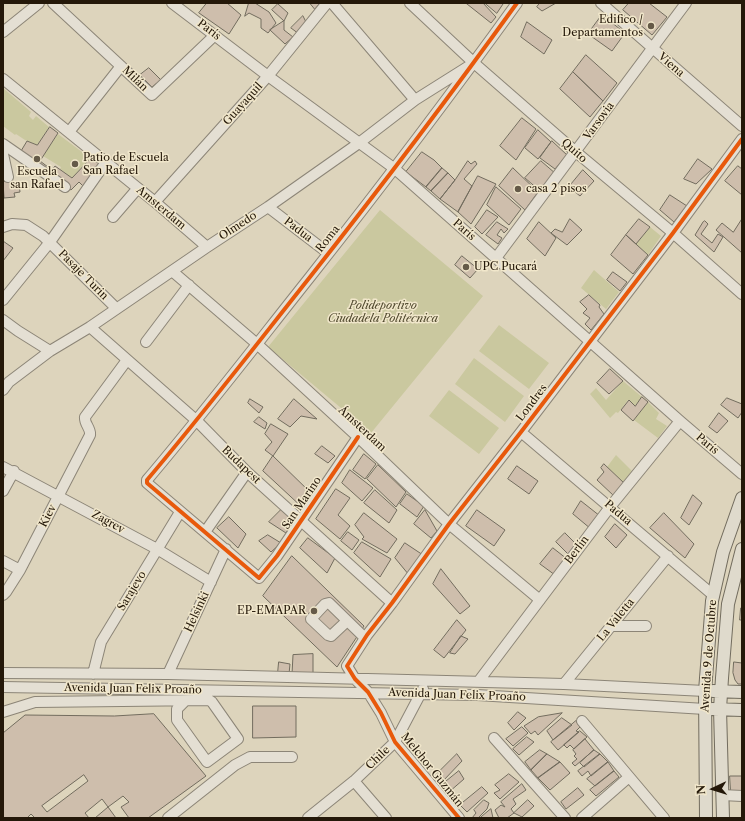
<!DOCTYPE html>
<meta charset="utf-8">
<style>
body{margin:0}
#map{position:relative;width:745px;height:821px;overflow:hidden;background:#ddd4bc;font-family:"Libre Caslon Text",serif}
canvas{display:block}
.frame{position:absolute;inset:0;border:4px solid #241809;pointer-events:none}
.north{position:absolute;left:693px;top:769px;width:40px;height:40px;-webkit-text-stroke:3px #f1e7cb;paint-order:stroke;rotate:266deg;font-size:11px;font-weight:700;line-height:16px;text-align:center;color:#241809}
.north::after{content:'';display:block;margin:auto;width:14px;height:18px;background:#241809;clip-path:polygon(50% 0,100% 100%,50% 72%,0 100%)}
</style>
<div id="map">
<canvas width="745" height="821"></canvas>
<div class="frame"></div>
<div class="north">N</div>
</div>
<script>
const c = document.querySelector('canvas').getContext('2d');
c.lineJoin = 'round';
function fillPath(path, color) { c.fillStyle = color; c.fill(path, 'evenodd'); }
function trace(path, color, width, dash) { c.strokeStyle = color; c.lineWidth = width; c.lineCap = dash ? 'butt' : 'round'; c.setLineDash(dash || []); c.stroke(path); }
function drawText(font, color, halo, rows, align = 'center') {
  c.font = font + ' "Libre Caslon Text",serif'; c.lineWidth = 3; c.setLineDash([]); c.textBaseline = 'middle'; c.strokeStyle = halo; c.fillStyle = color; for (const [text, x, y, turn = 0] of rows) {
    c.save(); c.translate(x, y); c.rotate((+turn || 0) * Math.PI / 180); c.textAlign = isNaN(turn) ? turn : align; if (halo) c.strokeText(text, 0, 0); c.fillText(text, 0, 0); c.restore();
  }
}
const green = new Path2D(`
 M3,88L31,112L29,116L33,120L36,116L49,127L37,145L25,140L16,134L15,135L3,126Z
 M58,134L90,158L72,178L60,169L61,167L43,156Z
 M380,210L483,296L371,433L268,347Z
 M650,227L661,236L648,255L636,244Z
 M594,270L619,292L606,309L581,288Z
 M499,325L549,363L529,389L479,351Z
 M474,358L524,396L505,422L455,384Z
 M623,381L642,397L635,406L628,400L618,413L616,412L610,418L590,394L596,388L606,400Z
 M449,390L499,428L479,454L429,416Z
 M648,402L659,413L656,419L667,426L658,438L634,420Z
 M616,455L632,471L624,483L607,467Z`);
const building = new Path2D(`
 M207,3H227L241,15L229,34L199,13Z
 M249,3H255L269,12L276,23L268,33L261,28V19L249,13L245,16Z
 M310,3H320L315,9Z
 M468,3H483L496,17L491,23L467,4Z
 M485,3H502L503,4L497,13Z
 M540,3H556L542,11L537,7Z
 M629,3H649L667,17L652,35L623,10Z
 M278,4L288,13L284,21L272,10Z
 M602,15L625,33L612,51L588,34Z
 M303,16L308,26L299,34L291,28Z
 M284,21V30L293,37L285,44L270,30Z
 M527,22L552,40L544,54L521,37Z
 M586,55L617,83L603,101L573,72Z
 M149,68L161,80L152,87L140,75Z
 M573,72L603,101L590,117L560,89Z
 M522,118L536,129L516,160L500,146Z
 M50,127L58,133L40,161L52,170L55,166L72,178L91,158L100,164L83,186L79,182L71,190L36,166L21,151L27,141L37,145Z
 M538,130L551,142L538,159L525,148Z
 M552,141L567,155L555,169L540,158Z
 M422,152L434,160L442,168L426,187L406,172Z
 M698,159L712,169L696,184L684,179Z
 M468,161L471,164L475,161L477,164L464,179L472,186L458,212L440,199L455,180Z
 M541,161L556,174L540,191L525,178Z
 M738,166L742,169V195L725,181Z
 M442,168L448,173L431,191L426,187Z
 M513,168L538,192L525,210L499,186Z
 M583,170L594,181L580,196L569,187Z
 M448,173L455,180L440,199L431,191Z
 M478,176L496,184L471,224L458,212Z
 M13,181L14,187H16V184H19L20,192L14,193L15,197L4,198L3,182Z
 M496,187L521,209L509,225L487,205Z
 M670,195L687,206L674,222L660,210Z
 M487,210L498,217L482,234L475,227Z
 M570,219L582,230L567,245L551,233L555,229L562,232Z
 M639,219L650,227L636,244L626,235Z
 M742,219V253L716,230L722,223L733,232Z
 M705,221L708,224L701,234L712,243L718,234L723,237L714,252L695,235L703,222Z
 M497,222L508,229L504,233L501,229L497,235L502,238L498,244L486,235Z
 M539,222L556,238L545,256L527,239Z
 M626,235L648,255L633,274L611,255Z
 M3,241L13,248L3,261Z
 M462,256L478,269L470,278L455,265Z
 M613,272L627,282L620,291L607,280Z
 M589,295L600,305L599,307L604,314L591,330L585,324L590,318L583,313L587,309L580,302Z
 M610,369L623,381L609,394L597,383Z
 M642,397L648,402L633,421L621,410L629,400L635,406Z
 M727,398L742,404V412L738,418L721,405Z
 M250,399L263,407L259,413L248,403Z
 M294,399L317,419L301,416L290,427L278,419Z
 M719,413L728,421L717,433L709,427Z
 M259,417L267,423L265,429L254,422Z
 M271,424L288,434L273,456L265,450L272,442L265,434Z
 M322,446L335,456L328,463L315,454Z
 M364,454L376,464L365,479L353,470Z
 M273,456L312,494L304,509L263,471Z
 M604,464L624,483L614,496L597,480L604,472L601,468Z
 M378,465L406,492L396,507L367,479Z
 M517,466L538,481L529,494L508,479Z
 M350,470L373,488L362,501L342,483Z
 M336,489L350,498L338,515L350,526L340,539L316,519Z
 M375,490L397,510L389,523L364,503Z
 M407,494L424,506L417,517L400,504Z
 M693,495L702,503L689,525L681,518Z
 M581,501L600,516L591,529L573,514Z
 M281,510L294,520L286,533L269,522Z
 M425,510L437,531L431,538L414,524Z
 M477,510L505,530L494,546L466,526Z
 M364,513L397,539L387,553L362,539L364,537L355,525Z
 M664,513L694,544L685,558L650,528Z
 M229,517L246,534L238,548L217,528Z
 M615,524L627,535L616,548L605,537Z
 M348,532L359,540L352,550L341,541Z
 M565,533L577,545L568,554L556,542Z
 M268,535L281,543L271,552L259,541Z
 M308,538L335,558L327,573L300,548Z
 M362,542L391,559L380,577L354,553Z
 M405,543L423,555L409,575L395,558Z
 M553,548L567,559L555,575L540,564Z
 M292,556L364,626L337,667L263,596Z
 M441,569L470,606L460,614L433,584Z
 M741,608H742V620H740Z
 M457,620L466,630L444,658L434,650Z
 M461,636L468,639L455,654L450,653Z
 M313,654V675L292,674L293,655Z
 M279,662L290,664L289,674L278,673Z
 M734,662L742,663V684H738L735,680L733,673Z
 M253,706H296V737L253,738Z
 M518,712L526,718L514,730L508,723Z
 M562,713L538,735L535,731L531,734L524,726L538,717Z
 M154,714L206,776L148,818H129L121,807L129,802L123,796L108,807L116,818H95L108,807L102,799L85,813L89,818H35L31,814L27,818H3V733L25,715L114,716ZM84,775L88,781L47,812L42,806Z
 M562,718L572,725L553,740L547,731Z
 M576,721L580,727L576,731L579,732L558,750L551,742Z
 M522,727L528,733L513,746L506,739Z
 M580,731L587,737L574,749L570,745L567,748L564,745Z
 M527,737L534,742L519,755L513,749Z
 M585,739L594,750L575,766L572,763L577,759L574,756L576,754L573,750Z
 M540,750L547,754L531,770L525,762Z
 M594,750L600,754L584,767L580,763Z
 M457,754L462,761L443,781L436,775Z
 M547,754L560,762L538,778L531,770Z
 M600,754L608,762L591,776L588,771L582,776L578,771Z
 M560,762L570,773L550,790L538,778Z
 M608,762L614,771L595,786L587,779Z
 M459,771L464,779L449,792L443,784Z
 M614,771L619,777L596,796L590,790Z
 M509,774L519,782L500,799L494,793L500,790L495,785Z
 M730,776H742V792H731Z
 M522,784L526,790L513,799L516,804L511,809L514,813L507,818H499L495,810L501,805L505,807L501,802Z
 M482,787L488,793L467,812L460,805Z
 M578,788L584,795L566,809L561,802Z
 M484,800L489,803L487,809L478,818H472L476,813L474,810Z
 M528,800L534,806L522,817L514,813Z
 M491,809L493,818H480Z`);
const minor = new Path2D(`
 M53,3L152,95L215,35
 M172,3L268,76L395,169L680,421L742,474
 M332,3L415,100
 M410,3L474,63L576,152L673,233L742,294
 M601,3L742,126
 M3,32L39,3
 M3,79L155,202L207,247
 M69,132L121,66
 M3,144L65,187
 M3,154L8,177
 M155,202L268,76L327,3
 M268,207L328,253
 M113,217L138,188
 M3,227L12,224L26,225L43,236L116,308
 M496,258L686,3
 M172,271L257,344L358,437L449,524L540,600
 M3,300L50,242L106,162
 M3,320L18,331L50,351
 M90,327L197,421L247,472L392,603
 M146,342L189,285
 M3,390L9,382L50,351L90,327L207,247L268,207L359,143L415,100L469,66
 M521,432L713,595
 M358,437L277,556L259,578L147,483V480C203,414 256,345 310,277C381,187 450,96 517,3
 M3,467L157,549L211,582
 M3,491L14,471
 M205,532L247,472
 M3,561L20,570
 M3,595L6,592L20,570L90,435C91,428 84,424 85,417L127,360
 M347,621L331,636L328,635L311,619L325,604L329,603L365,638
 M611,626H646
 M3,673L168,674L407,680L564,684L705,691
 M93,674L101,642L180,512
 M168,674L226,549
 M478,682L610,507L680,421
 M564,684L668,556
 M3,687L477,695L705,709
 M3,712L35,702L209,700L212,702L238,739L207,762L177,720V709L185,701
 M582,721L664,818
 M494,738L565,818
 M354,781L386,818
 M722,795L742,796
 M168,818L235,765L250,757H292
 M308,818L354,781L395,742L423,689
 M459,818L395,742L381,713L368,692L355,679L347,666L367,635L392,603L449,524L521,432L673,233L742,139
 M582,818L629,777`);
const major = new Path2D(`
 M713,691L742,692
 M712,709L742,710
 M706,818L705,691L712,601L723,552L742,498
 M723,818L720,709L722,678L728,604L742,549`);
const cycleway = new Path2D(`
 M358,437L277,556L259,578L147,483V480C203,414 256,345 310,277C381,187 450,96 517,3
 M459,818L395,742L381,713L368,692L355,679L347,666L367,635L392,603L449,524L521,432L673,233L742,139`);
const markers = [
 [651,26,4,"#655a48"],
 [37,159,4,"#655a48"],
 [75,164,4,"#655a48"],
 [518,189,4,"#655a48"],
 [466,267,4,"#655a48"],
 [314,611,4,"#655a48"]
];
const poiNames = [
 ["Edifico /",643,20,"right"],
 ["Departamentos",643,33,"right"],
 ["Patio de Escuela",83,158],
 ["San Rafael",83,171],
 ["Escuela",37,172,"center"],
 ["san Rafael",37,185,"center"],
 ["casa 2 pisos",526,189],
 ["UPC Pucará",474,267],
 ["EP-EMAPAR",306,611,"right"]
];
const streetNames = [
 ["París",209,30,37],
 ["Viena",671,65,41],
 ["Milán",135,79,44],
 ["Guayaquil",243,104,-48],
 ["Varsovia",599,121,-54],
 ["Quito",574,151,41],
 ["Amsterdam",161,208,40],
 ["Olmedo",238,226,-33],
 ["Padua",298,230,37],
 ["París",464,230,41],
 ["Roma",328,239,-52],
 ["Pasaje Turin",83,275,45],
 ["Londres",532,403,-53],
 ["Ámsterdam",362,429,43],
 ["París",707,444,40],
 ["Budapest",241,465,44],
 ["San Marino",302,503,-56],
 ["Padua",618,513,40],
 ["Kiev",48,516,-63],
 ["Zagrev",108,522,29],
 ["Berlín",577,550,-53],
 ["Sarajevo",132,591,-59],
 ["Helsinki",197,612,-65],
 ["La Valetta",616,620,-51],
 ["Avenida 9 de Octubre",709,656,-86],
 ["Avenida Juan Felix Proaño",133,689,1],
 ["Avenida Juan Felix Proaño",457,695,2],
 ["Chile",378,758,-44],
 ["Melchor Guzmán",432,770,51]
];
const parkNames = [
 ["Polideportivo",383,306],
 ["Ciudadela Politécnica",383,319]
];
fillPath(green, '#cac89f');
fillPath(building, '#cebeac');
trace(building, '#726c5e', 1);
trace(minor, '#8c8577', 12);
trace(major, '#726c5e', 14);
trace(minor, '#e4dfd3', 10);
trace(major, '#dfdacc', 12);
trace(cycleway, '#e8590c', 4);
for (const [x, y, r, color] of markers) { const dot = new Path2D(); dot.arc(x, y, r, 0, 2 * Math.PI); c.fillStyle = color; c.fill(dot); trace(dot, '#f1e7cb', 1.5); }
drawText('11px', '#241809', '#f1e7cb', poiNames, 'left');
drawText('11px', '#241809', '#f1e7cb', streetNames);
drawText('italic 11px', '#514a2f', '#f1e7cb', parkNames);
</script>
